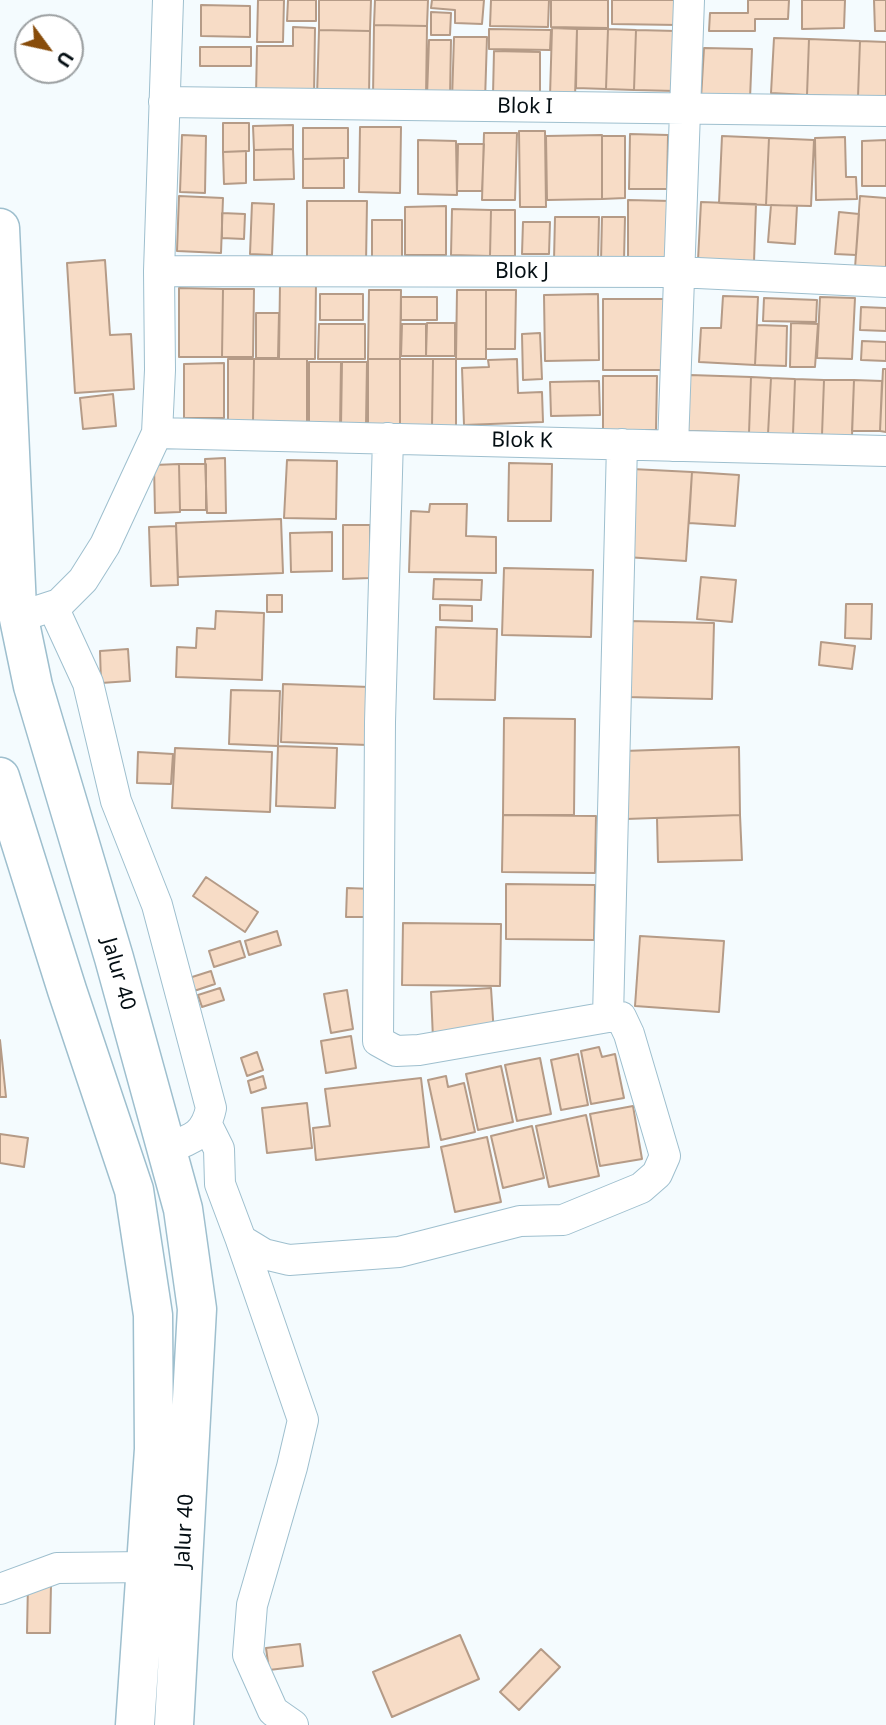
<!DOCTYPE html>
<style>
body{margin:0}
#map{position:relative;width:886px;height:1725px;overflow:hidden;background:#f4fbfe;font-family:"Noto Sans",sans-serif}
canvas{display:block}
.north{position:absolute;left:14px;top:14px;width:70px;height:70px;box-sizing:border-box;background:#fff;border:2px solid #9b9fa1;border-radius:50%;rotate:123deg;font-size:19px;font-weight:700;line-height:28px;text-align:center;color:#040e13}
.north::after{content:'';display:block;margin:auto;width:24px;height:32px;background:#884c0a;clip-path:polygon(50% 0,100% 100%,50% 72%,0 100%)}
</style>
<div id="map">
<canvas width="886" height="1725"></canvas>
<div class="north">U</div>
</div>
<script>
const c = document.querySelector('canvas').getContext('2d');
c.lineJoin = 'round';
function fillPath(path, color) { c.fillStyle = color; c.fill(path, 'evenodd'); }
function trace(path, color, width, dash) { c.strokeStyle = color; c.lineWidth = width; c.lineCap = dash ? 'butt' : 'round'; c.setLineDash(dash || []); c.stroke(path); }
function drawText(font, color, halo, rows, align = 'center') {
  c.font = font + ' "Noto Sans",sans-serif'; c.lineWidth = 7; c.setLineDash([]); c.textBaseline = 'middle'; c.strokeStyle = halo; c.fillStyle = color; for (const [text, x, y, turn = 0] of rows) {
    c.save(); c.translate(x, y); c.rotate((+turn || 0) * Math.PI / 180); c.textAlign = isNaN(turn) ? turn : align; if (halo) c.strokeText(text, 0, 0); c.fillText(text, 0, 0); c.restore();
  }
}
const building = new Path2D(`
 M258,0H284L283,42H257Z
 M288,0H316V21H287Z
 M319,0H371L370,31L319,30Z
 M375,0H428L427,26L374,25Z
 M432,0H484L482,24L455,23V10L431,8Z
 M491,0H549L548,27L490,26Z
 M551,0H608V28L551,27Z
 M612,0H679L678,25L612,24Z
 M748,0H789L788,19H755V31H709L710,13H748Z
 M802,0H845L844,28L802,29Z
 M874,0H886V31H875Z
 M201,5L250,6V37L201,36Z
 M431,12L451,13L450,35H431Z
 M374,25L427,26L426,98L373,97Z
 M293,27L315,28L314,96L256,95L257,46H293Z
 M552,28L577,29L575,97L550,96Z
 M489,29L551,30L550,50L489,49Z
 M577,29H608L606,89L576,88Z
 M608,29L636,30L634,90L606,89Z
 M319,30L370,31L369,97L317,96Z
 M636,30L676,31L675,91L634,90Z
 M454,37H487L485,101L452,100Z
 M774,38L809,39L807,95L771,93Z
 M809,39L860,41L858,97L807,95Z
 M429,40H451L450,97L427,96Z
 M860,41L886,42V98L858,97Z
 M200,47H251V66H200Z
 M704,48L752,49L750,99L701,98Z
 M494,51L540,52V96L493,95Z
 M223,123H249V151L223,152Z
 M293,125V149L254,150L253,126Z
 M360,127H401L400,193L359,192Z
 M303,128H348V158L303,159Z
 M519,131H545L546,207H520Z
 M484,133H517L515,200H482Z
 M630,134L668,135L667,189H629Z
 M182,135L206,136L205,193L180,192Z
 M546,136L602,135V199L547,200Z
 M602,136H625V198L602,199Z
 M722,136L769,138L766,205L719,203Z
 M845,137L846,177H856L857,199L816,200L815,138Z
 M769,138L814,140L811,206L766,205Z
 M418,140L456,141L457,195L418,194Z
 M886,140V186H862V141Z
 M458,144H484L482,191H457Z
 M293,149L294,179L254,180V150Z
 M246,151V183L224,184L223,152Z
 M344,158V188H303V159Z
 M179,196L223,198L221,253L177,251Z
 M860,196L886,198V269L855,268Z
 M628,200L671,201V261H628Z
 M307,201H367L366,264H307Z
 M701,202L756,204L754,262L698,260Z
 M252,203L274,204L272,255L250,254Z
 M771,205L797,206L795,244L768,242Z
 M446,206V255H405V207Z
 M452,209L491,210L490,256L451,255Z
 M491,210H515V256H490Z
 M839,212L859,214L856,255L835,254Z
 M222,213L245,214L244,239L222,238Z
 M555,217H599L598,260H554Z
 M602,217H625L624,261H601Z
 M372,220H402V264H372Z
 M523,222H550L549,254H522Z
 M105,260L110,335L131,334L134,389L75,393L67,263Z
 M280,283H316L315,359H279Z
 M179,288L223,289L222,357H179Z
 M223,289H254L253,357H222Z
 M369,290H401L400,359H368Z
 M457,290H486V359H456Z
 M486,290H516L515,349H486Z
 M320,294H363V320H320Z
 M598,294L599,360L545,361L544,295Z
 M723,296L758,297L755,365L699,362L701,328H721Z
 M401,297H437V320H401Z
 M820,297L855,298L852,359L817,358Z
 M764,298L817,300L816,322L763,321Z
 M603,299H670V370H603Z
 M861,307L886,308V331L860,330Z
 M256,313H279L278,358H256Z
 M427,323H455V356H426Z
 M791,323L818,324L815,367H790Z
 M319,324H365V359H318Z
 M402,324H426V356H401Z
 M757,325L787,326L786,366L755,365Z
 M540,333L542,379L523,380L522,334Z
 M862,341L886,342V361L861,360Z
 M228,359H254L253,422H228Z
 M254,359H307V422H253Z
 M368,359H400V427L368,428Z
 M400,359H433L432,427H400Z
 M433,359H456V428L432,427Z
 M517,359L518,393L542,392L543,422L464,425L462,368L489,367L488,360Z
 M309,362H341L340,427L309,428Z
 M342,362H367L366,425L341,426Z
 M224,363V418H184V364Z
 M883,369H886V432L880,431Z
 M690,375L751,377L749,433L687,431Z
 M603,376H657L656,430H603Z
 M751,377L771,378L768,434L749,433Z
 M771,378L795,379L793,434H768Z
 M795,379L824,380L822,435L793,434Z
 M824,380H854L852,436L822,435Z
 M854,380L882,381L880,431H852Z
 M599,381L600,415L551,416L550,382Z
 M113,394L116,426L83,429L80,398Z
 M225,458L226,513H207L205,459Z
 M287,460L337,461L336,519L284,518Z
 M509,463L552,464L551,521H508Z
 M179,464L180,512L155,513L154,465Z
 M179,464H206V510H180Z
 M632,469L692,472L686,561L626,557Z
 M692,472L739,475L735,526L689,523Z
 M430,504H467L466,536L496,537V573L409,572L411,511L429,512Z
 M281,519L283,573L178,577L176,523Z
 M343,525H370V578L343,579Z
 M176,526L178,585L151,586L149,527Z
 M332,532V571L291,572L290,533Z
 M504,568L593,570L591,637L502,635Z
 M701,577L736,580L732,622L697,619Z
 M434,579L482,580L481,600L433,599Z
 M267,595H282V612H267Z
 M846,604H872L871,639L845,638Z
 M440,605L472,606V621L440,620Z
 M216,611L264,613L262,680L176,677L177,647L196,648L197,628L215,629Z
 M629,621L714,623L712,699L626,697Z
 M436,627L497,629L495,700L434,699Z
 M821,642L855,646L852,669L819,665Z
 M128,649L130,681L101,683L100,651Z
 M283,684L370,687L368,745L281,742Z
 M231,690L280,691L278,746L229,744Z
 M504,718L575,719L574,815H503Z
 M278,746L337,748L335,808L276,806Z
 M739,747L740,815L626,819L624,751Z
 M175,748L272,752L270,812L172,808Z
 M138,752L173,754L171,784L137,783Z
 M503,815L596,816L595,873L502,872Z
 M740,815L742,860L658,862L657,818Z
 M206,877L258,912L245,932L193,896Z
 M506,884L595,885L594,940L506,939Z
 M347,888L373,889L372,917H346Z
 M403,923L501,924L500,986L402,985Z
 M277,931L281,945L249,955L245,941Z
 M640,936L724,941L719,1012L635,1006Z
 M240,941L245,957L214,967L209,951Z
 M211,971L215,984L194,991L189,978Z
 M220,988L224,1000L202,1007L198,995Z
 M491,988L494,1035L433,1039L431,992Z
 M347,990L353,1029L331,1033L324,994Z
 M351,1036L356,1068L326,1073L321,1041Z
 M0,1040L6,1097H0Z
 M599,1047L602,1057L615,1054L624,1098L591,1104L581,1051Z
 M257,1052L263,1070L247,1076L241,1058Z
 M578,1054L588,1105L561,1110L551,1060Z
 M540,1058L551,1114L517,1121L505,1065Z
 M501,1066L513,1122L478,1130L466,1074Z
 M263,1076L266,1088L251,1093L248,1081Z
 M446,1076L448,1087L464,1083L475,1132L441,1140L428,1080Z
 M421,1078L429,1147L316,1160L313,1128L330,1126L325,1089Z
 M307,1103L312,1148L267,1153L262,1108Z
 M633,1106L642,1159L600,1166L590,1114Z
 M586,1115L599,1176L549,1187L536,1126Z
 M532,1126L544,1178L503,1188L491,1136Z
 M0,1134L28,1138L24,1167L0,1163Z
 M487,1137L501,1202L455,1212L441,1147Z
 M28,1583L51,1584L50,1633H27Z
 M460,1635L479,1679L392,1717L373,1672Z
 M300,1644L303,1666L269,1670L266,1648Z
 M541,1649L560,1667L519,1710L500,1692Z`);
const minor = new Path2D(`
 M164,102L886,111
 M159,271L677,272L886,282
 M157,433L886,451
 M388,438L380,722L378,1041L396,1051L419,1050L608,1017
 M673,446L689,0
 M53,607L88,683L116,801L157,905L211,1108C205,1136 192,1139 167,1148
 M19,617L59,604L83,580L105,545L157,433L160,370L159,271L168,0
 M207,1125L219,1149L220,1184L241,1240L264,1254L289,1260L399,1252L520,1221L563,1220L641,1188L657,1174L665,1156L629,1034L621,1017H608L622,444
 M241,1240L303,1420L292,1467L252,1605L248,1655L273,1711L293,1725
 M0,1589L57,1568L147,1567`);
const trunk = new Path2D(`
 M0,228L17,609L33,686L114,958L183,1209L197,1309L174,1725
 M0,777L67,990L134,1190L153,1315L154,1449L135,1725`);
const streetNames = [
 ["Blok I",525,107,1],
 ["Blok J",522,272],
 ["Blok K",522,441,1],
 ["Jalur 40",118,974,74],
 ["Jalur 40",185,1531,-87]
];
fillPath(building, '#f7dcc6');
trace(building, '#b59b87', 2);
trace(minor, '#9ebfce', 32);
trace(trunk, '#9ebfce', 41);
trace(minor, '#fff', 30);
trace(trunk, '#fff', 38);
drawText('21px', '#040e13', '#fff', streetNames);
</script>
